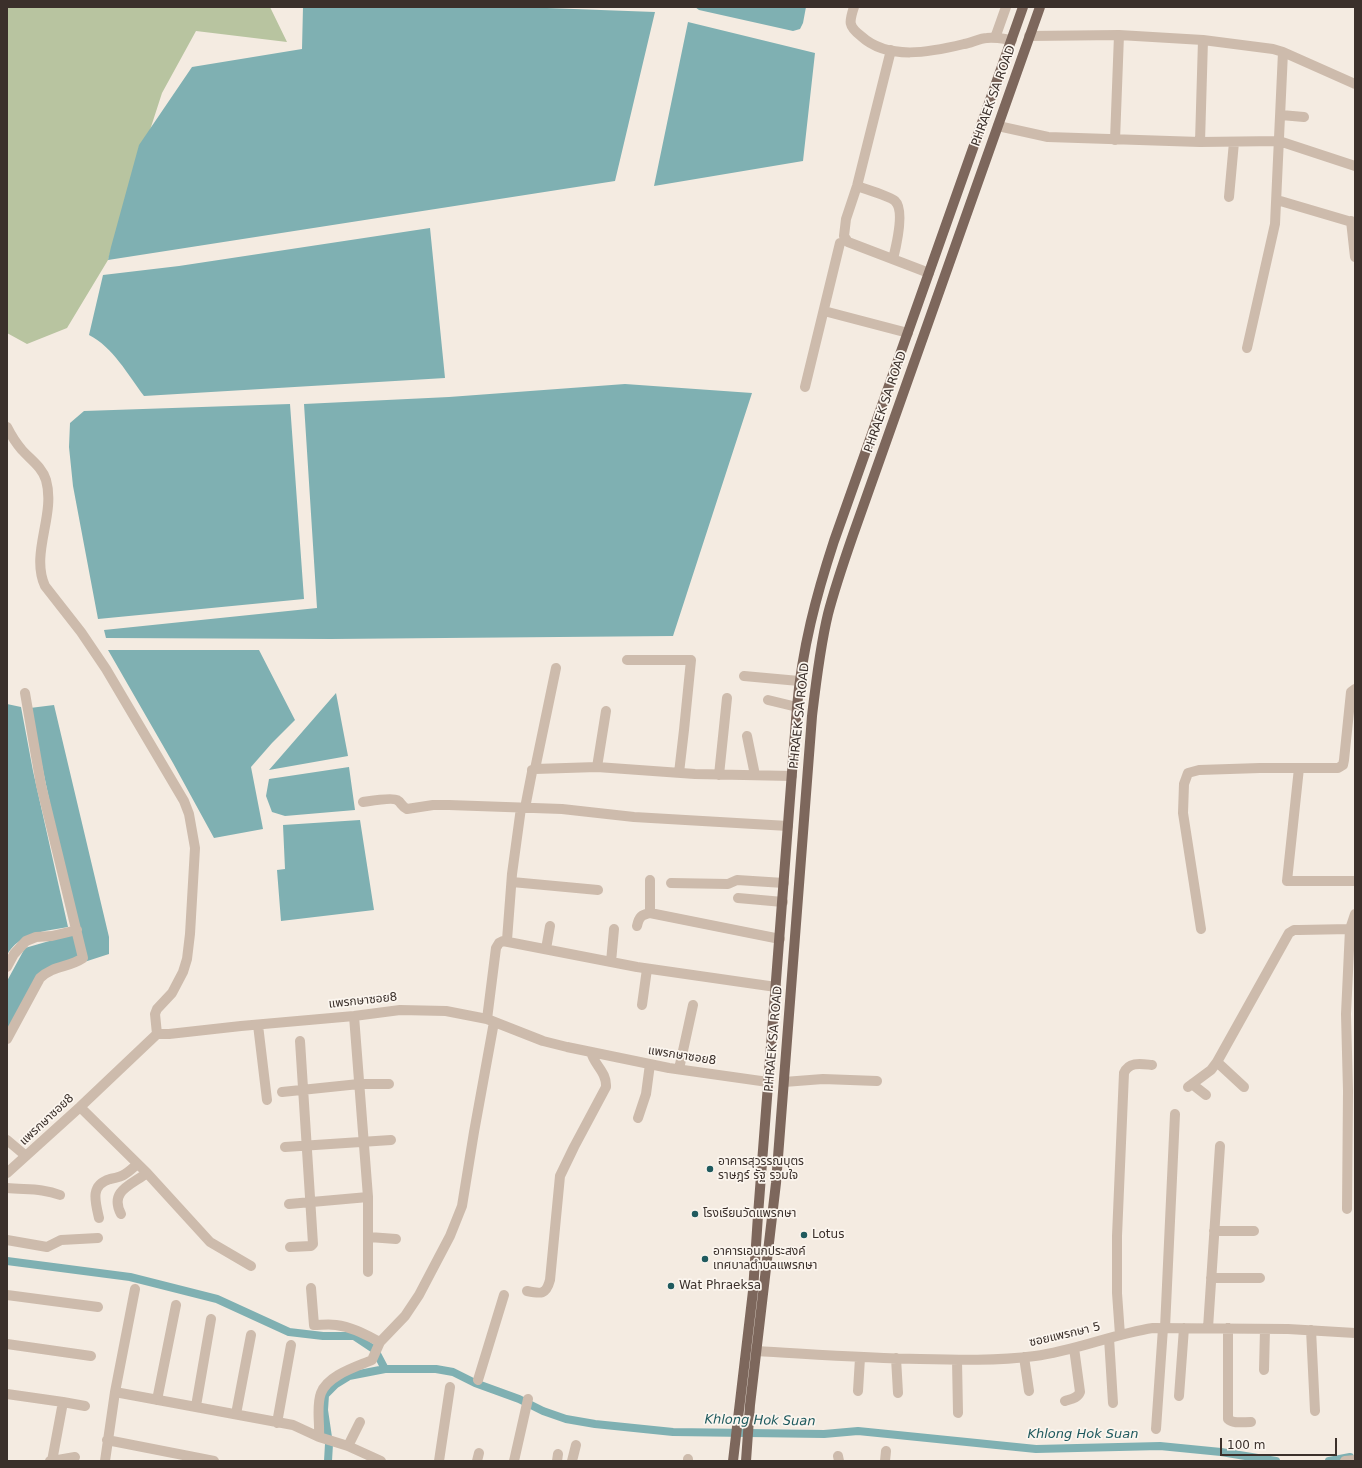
<!DOCTYPE html>
<meta charset="utf-8">
<style>
body{margin:0}
#map{position:relative;width:1362px;height:1468px;overflow:hidden;background:#f4ebe1;font-family:"DejaVu Sans",sans-serif}
canvas{display:block}
.frame{position:absolute;inset:0;border:8px solid #3b302b;pointer-events:none}
.scale{position:absolute;left:1220px;top:1438px;width:117px;height:18px;box-sizing:border-box;border:2px solid #3b302b;border-top:0;padding-left:5px;font-size:12px;line-height:14px;white-space:nowrap;color:#3b302b;-webkit-text-stroke:3px #fbf5ee;paint-order:stroke}
</style>
<div id="map">
<canvas width="1362" height="1468"></canvas>
<div class="frame"></div>
<div class="scale">100 m</div>
</div>
<script>
const c = document.querySelector('canvas').getContext('2d');
c.lineJoin = 'round';
function fillPath(path, color) { c.fillStyle = color; c.fill(path, 'evenodd'); }
function trace(path, color, width, dash) { c.strokeStyle = color; c.lineWidth = width; c.lineCap = dash ? 'butt' : 'round'; c.setLineDash(dash || []); c.stroke(path); }
function drawText(font, color, halo, rows, align = 'center') {
  c.font = font + ' "DejaVu Sans","Noto Sans Thai",sans-serif'; c.lineWidth = 3.5; c.setLineDash([]); c.textBaseline = 'middle'; c.strokeStyle = halo; c.fillStyle = color; for (const [text, x, y, turn = 0] of rows) {
    c.save(); c.translate(x, y); c.rotate((+turn || 0) * Math.PI / 180); c.textAlign = isNaN(turn) ? turn : align; if (halo) c.strokeText(text, 0, 0); c.fillText(text, 0, 0); c.restore();
  }
}
const green = new Path2D(`
 M7,7H270L287,42L196,31L162,93L108,260L67,328L27,344L7,333Z`);
const water = new Path2D(`
 M303,7H520L655,12L615,181L108,260L111,247L139,145L192,67L302,49Z
 M695,7H806L803,23L800,29L793,31L699,10Z
 M688,22L815,53L803,161L654,186Z
 M430,228L445,378L144,396C128,375 113,347 89,335L103,275L179,266Z
 M625,384L752,393L673,636L331,639L106,638L104,630L317,608L304,404L449,397Z
 M290,404L304,599L98,619L73,486L69,447L70,423L84,411Z
 M108,650H259L295,720L272,743L251,767L263,829L214,838L173,763Z
 M336,693L348,756L269,770Z
 M7,704L21,707L33,771L68,927C45,931 19,933 7,955Z
 M54,705L109,937V954L44,975L7,1043V981L25,948L77,933L30,708Z
 M349,767L355,810L285,816L272,812L266,796L269,779Z
 M360,820L374,910L281,921L277,870L285,869L283,825Z`);
const canal = new Path2D(`
 M7,1261L130,1277L217,1299L289,1332L323,1336H354L375,1350L385,1369
 M328,1461L329,1444L324,1410L325,1395L336,1384L349,1376L385,1369H436L453,1372L475,1383L519,1399L543,1411L566,1419L595,1424L673,1432L824,1434L858,1431L1036,1449L1160,1446L1221,1452L1276,1461
 M1329,1461L1350,1457`);
const minor = new Path2D(`
 M854,7C849,22 848,26 861,36C888,61 931,52 964,44C971,43 980,38 987,38C995,37 1004,39 1012,40
 M1029,36L1119,35L1203,40L1273,49L1283,52L1355,84
 M995,38L1006,7
 M891,50L857,186L846,219L844,236L848,242L929,273
 M1281,115L1304,117
 M998,126L1048,137L1200,142L1279,141L1355,166
 M1115,140L1119,35
 M1200,142L1203,40
 M857,186C865,189 890,196 895,201C905,210 896,247 893,259
 M1229,197L1234,142
 M1277,200L1355,223
 M1351,221L1355,257
 M824,311L908,333
 M1247,348L1275,224L1283,52
 M805,387L840,243
 M7,427C11,435 16,443 22,450C31,460 42,467 46,480C56,515 30,553 45,586L81,632L106,669L184,801L189,814L195,848L190,934L187,959L183,972L172,993L157,1009L155,1014L157,1034
 M627,660H691L684,730L679,773
 M744,676L799,681
 M768,700L797,707
 M747,736L755,775
 M597,767L606,711
 M1299,768L1287,881H1355
 M535,769L556,668
 M719,775L727,698
 M363,802C370,801 392,797 397,800C401,802 402,807 407,809L433,805H449L562,809L634,817L788,826
 M525,808L532,772V770L535,769L597,767L695,774L792,776
 M650,880V913L780,939
 M512,882L598,890
 M671,883L728,884L737,880L784,883
 M738,898L783,902
 M637,926C639,917 641,915 650,913
 M1201,929L1183,813L1184,784L1188,773L1199,770L1260,768H1338L1343,765L1344,760L1351,692L1355,689
 M507,940L512,874L521,808
 M546,949L550,926
 M611,962L614,929
 M7,967L14,954L26,941L36,937L52,936L77,930
 M642,1005L647,969
 M354,1016L368,1197V1272
 M487,1019L496,948L499,943L503,941L637,967L776,987
 M258,1025L267,1100
 M7,1039L40,978C54,965 68,968 83,958L41,785L25,693
 M1217,1062L1244,1087
 M679,1069L693,1005
 M784,1082L823,1079L877,1081
 M1192,1084L1206,1095
 M1188,1087L1211,1070L1217,1062L1289,933L1294,930H1299L1350,929
 M282,1092L359,1084H389
 M80,1107L147,1173L210,1242L251,1266
 M638,1118L646,1094L650,1064
 M7,1140L26,1156
 M285,1147L391,1140
 M7,1173L80,1107L157,1034H169L241,1026L354,1016L400,1010L446,1011L487,1019L543,1041L567,1047L669,1068L768,1082
 M7,1188C25,1190 43,1188 60,1195
 M289,1204L368,1197
 M1347,1209L1348,1091L1346,1014L1350,929L1355,914
 M121,1214C109,1191 131,1185 147,1173
 M99,1218C95,1201 90,1185 110,1179C115,1178 121,1177 125,1174C130,1171 134,1167 137,1164
 M1214,1231H1254
 M369,1237L396,1239
 M7,1240L47,1247L61,1240L98,1238
 M290,1247L311,1246L313,1244L300,1041
 M1211,1278H1260
 M311,1288L314,1325C321,1325 329,1324 336,1325C352,1327 366,1335 380,1342
 M527,1291C541,1294 546,1295 550,1280L560,1176L574,1147L606,1087C607,1072 594,1065 591,1052
 M7,1295L98,1307
 M1165,1328L1175,1114
 M1208,1328L1220,1146
 M1228,1328V1419C1233,1424 1243,1422 1251,1422
 M1311,1330L1315,1411
 M1120,1335L1117,1293V1236L1124,1073C1129,1061 1142,1064 1152,1065
 M1109,1338L1113,1403
 M7,1344L91,1356
 M756,1351C811,1354 865,1358 920,1359C958,1360 997,1361 1035,1356C1075,1351 1113,1334 1153,1328L1288,1329L1355,1333
 M1024,1357L1029,1391
 M896,1358L898,1393
 M957,1360L958,1413
 M1264,1370L1265,1329
 M478,1380L504,1295
 M858,1391L860,1358
 M115,1392L293,1425L319,1437C320,1423 316,1406 321,1393C328,1375 356,1367 372,1360L380,1342L405,1316L419,1295L450,1236L462,1206L474,1132L494,1022
 M7,1394L63,1402L52,1461H50
 M1179,1396L1184,1328
 M157,1400L176,1305
 M1065,1401C1071,1399 1078,1398 1080,1392L1074,1348
 M63,1402L85,1406
 M196,1406L211,1319
 M236,1414L251,1335
 M277,1423L291,1345
 M1156,1429L1163,1328
 M319,1437L348,1446L381,1461
 M107,1440L214,1461
 M348,1446L360,1422
 M838,1456L839,1461
 M52,1461L75,1457
 M105,1461L115,1392L135,1289
 M439,1461L450,1387
 M477,1461L479,1453
 M514,1461L528,1399
 M557,1461L558,1454
 M572,1461L576,1445
 M688,1461V1459
 M885,1461L886,1451
 M1345,1461L1355,1460`);
const major = new Path2D(`
 M733,1461L753,1291L758,1215L797,707C802,649 816,596 834,541L1023,7
 M746,1461L750,1405L776,1183L812,716C816,682 820,647 828,614C835,587 844,561 853,535L1040,7`);
const markers = [
 [710,1169,4,"#1f5a5e"],
 [695,1214,4,"#1f5a5e"],
 [804,1235,4,"#1f5a5e"],
 [705,1259,4,"#1f5a5e"],
 [671,1286,4,"#1f5a5e"]
];
const streetNames = [
 ["PHRAEK SA ROAD",994,96,-70],
 ["PHRAEK SA ROAD",886,402,-71],
 ["PHRAEK SA ROAD",800,716,-84],
 ["แพรกษาซอย8",363,1001,-6],
 ["PHRAEK SA ROAD",774,1039,-85],
 ["แพรกษาซอย8",682,1056,9],
 ["แพรกษาซอย8",47,1120,-43],
 ["ซอยแพรกษา 5",1065,1335,-13]
];
const poiNames = [
 ["อาคารสุวรรณบุตร",718,1162],
 ["ราษฎร์ รัฐ รวมใจ",718,1176],
 ["โรงเรียนวัดแพรกษา",703,1214],
 ["Lotus",812,1235],
 ["อาคารเอนกประสงค์",713,1252],
 ["เทศบาลตำบลแพรกษา",713,1266],
 ["Wat Phraeksa",679,1286]
];
const waterNames = [
 ["Khlong Hok Suan",760,1421,1],
 ["Khlong Hok Suan",1083,1435]
];
fillPath(green, '#b8c4a0');
fillPath(water, '#7fb0b2');
trace(canal, '#7fb0b2', 8);
trace(minor, '#cdbbac', 10);
trace(major, '#7d675c', 10);
for (const [x, y, r, color] of markers) { const dot = new Path2D(); dot.arc(x, y, r, 0, 2 * Math.PI); c.fillStyle = color; c.fill(dot); trace(dot, '#fbf5ee', 1.5); }
drawText('12px', '#3b302b', '#fbf5ee', streetNames);
drawText('12px', '#3b302b', '#fbf5ee', poiNames, 'left');
drawText('italic 13px', '#1f5a5e', '#fbf5ee', waterNames);
</script>
